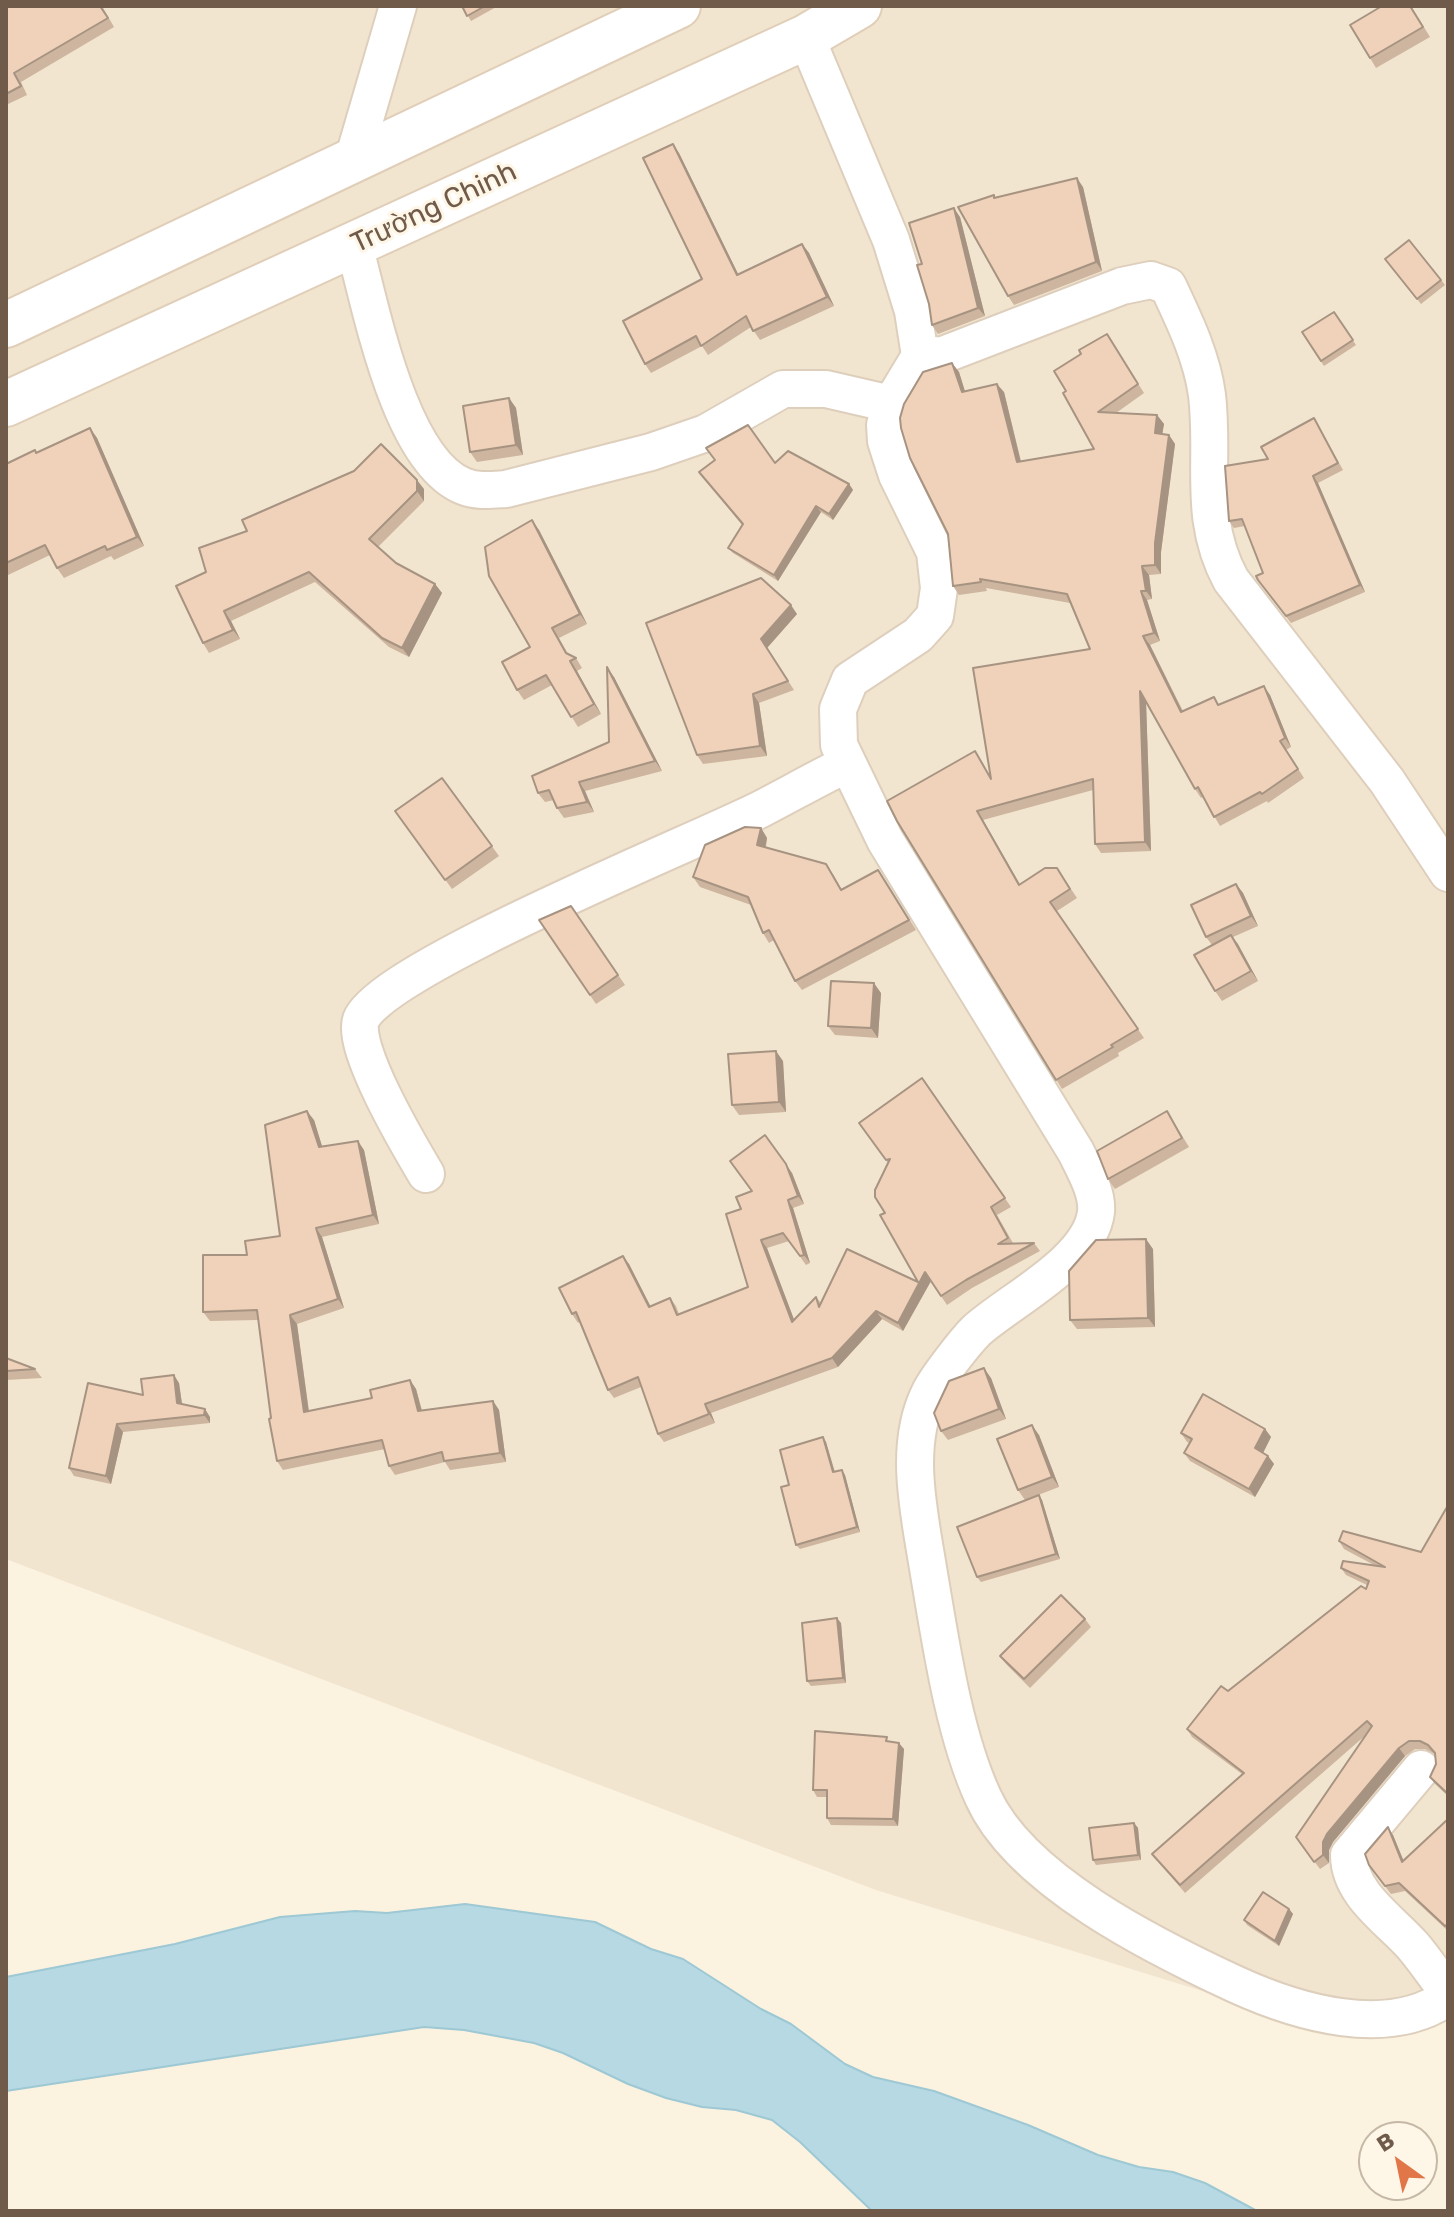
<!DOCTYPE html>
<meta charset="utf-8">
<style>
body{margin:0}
#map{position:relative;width:1454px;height:2217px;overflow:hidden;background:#fbf2e0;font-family:Rubik,sans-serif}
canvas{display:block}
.frame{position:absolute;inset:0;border:8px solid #705a49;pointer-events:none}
.north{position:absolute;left:1358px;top:2121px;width:80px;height:80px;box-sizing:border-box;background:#fef6e6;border:2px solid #c5b8a7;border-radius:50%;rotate:327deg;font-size:22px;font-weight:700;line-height:32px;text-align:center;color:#705a49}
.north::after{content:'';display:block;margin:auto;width:28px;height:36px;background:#e17649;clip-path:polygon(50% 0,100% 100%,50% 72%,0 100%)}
</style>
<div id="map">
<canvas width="1454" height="2217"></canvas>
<div class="frame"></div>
<div class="north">B</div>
</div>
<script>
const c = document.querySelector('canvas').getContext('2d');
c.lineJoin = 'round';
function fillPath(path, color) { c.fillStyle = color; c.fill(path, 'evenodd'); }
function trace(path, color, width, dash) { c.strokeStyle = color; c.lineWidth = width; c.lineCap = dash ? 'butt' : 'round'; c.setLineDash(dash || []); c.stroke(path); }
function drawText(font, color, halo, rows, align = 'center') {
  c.font = font + ' Rubik,sans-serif'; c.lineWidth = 6; c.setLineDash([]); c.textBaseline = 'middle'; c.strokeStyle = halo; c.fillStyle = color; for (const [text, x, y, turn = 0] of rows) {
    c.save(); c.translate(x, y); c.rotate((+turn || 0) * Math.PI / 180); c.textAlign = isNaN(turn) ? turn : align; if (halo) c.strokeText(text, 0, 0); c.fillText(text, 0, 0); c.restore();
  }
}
const residential = new Path2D(`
 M6,6H1448V1988L1354,2038L876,1890L6,1559Z`);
const water = new Path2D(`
 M465,1904L595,1922L651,1949L683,1959L761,2009L791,2024L845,2064L873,2077L934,2091L1028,2125L1098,2155L1139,2167L1173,2172L1205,2183L1257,2211H872L800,2142L772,2120L736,2110L702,2107L666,2098L628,2084L563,2053L534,2043L464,2030L424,2027L6,2091V1977L175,1944L280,1917L355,1911L387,1913Z`);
const street = new Path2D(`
 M806,37L891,240L913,311L920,356L891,404L885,425L886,441L897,475L935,552L939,588L935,616L918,635L850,680L838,709L839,745L885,840L1076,1152C1084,1169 1098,1192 1096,1212C1090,1262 1010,1300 976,1331C965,1342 937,1378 930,1392C903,1445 919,1512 928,1568C940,1638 953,1732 983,1797C1020,1880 1155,1947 1235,1984C1296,2012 1388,2040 1448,1997
 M353,160L398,6
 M354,245C371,307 399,459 463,486C477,492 491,490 506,489L651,452L706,433L783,389H826L891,404
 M920,356L943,355L1122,286L1151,280L1168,286C1184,320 1202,357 1207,395C1215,461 1197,518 1231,580L1387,781L1448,873
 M426,1174C410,1147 351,1048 361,1020C379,970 698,841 761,809C790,794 818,778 847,764
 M1421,1769L1349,1855C1349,1894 1389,1919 1413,1946C1425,1960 1436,1977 1448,1992`);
const secondary = new Path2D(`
 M6,325L678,6
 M6,404L806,37L859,6`);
const wall = new Path2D(`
 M6,6H102L114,27L21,82L27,95L6,105Z
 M462,6H498L471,21Z
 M1411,6L1430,37L1376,68L1370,58Z
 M679,153L738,274L802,244L809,253L834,306L760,340L751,327L708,355L702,346L651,373L645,364L702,279Z
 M1083,187L1102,271L1014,305L1008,296L994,195L995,197Z
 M960,217L985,316L938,334L932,325L922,264Z
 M1409,240L1445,285L1421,304L1385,259Z
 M1334,312L1356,345L1324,366L1302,332Z
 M1107,334L1144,393L1116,413L1157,415L1164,424L1162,434L1169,435L1175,444L1161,552V574L1149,575L1152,599L1147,600L1160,641L1150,645L1183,711L1270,695L1291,747L1286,750L1304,778L1268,803L1267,801L1220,826L1203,797L1201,798L1195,789L1146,702L1151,851L1101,853L1095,844L1093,790L983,820L1020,884L1057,868L1077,898L1057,911L1144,1038L1118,1053L1119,1056L1062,1089L897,821L981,760L990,776L1090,649L1070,603L986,588L987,591L959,595L953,586L952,363L959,372L965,392H1004L1021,461L1094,449L1066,391Z
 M509,398L516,408L523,455L477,462L470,452Z
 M1314,418L1343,470L1318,483L1365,592L1291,623L1258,580L1263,573L1245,526L1234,528L1229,521L1268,459Z
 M90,428L97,438L144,546L114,560L111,556L64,578L57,568L50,555L6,576V464L37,452Z
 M775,463L849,484L853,490L833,520L821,512L778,581L733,553L728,548L742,525L699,472Z
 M424,489V501L378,547L396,563L435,584L442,593L409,657L389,647L315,582L231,621L240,639L209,653L203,643L206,572L247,531Z
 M539,530L587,624L559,638L568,654L576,658L582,668L577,671L601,714L578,727L552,685L524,700L517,690L530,647Z
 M797,614L767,648L794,690L759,703L767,756L703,764L697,755L646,623Z
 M614,677L662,771L585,791L594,812L564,818L557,808L554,800L545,802L538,793L609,742Z
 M442,778L499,856L452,889L395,811Z
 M761,828L767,838L766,847L833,874L842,890L885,880L916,930L802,990L795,981L774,940L769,943L763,933L751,905L700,887L693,877Z
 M1236,884L1243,893L1258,926L1233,937L1258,981L1222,1001L1215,991L1212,945L1206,937Z
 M571,906L625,985L596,1004L539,920Z
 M881,993L878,1038L835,1035L828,1026Z
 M783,1061L786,1112L739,1115L732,1105Z
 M922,1078L1011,1207L997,1215L1013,1243H1034L1040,1251L972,1288L947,1305L931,1281L903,1331L882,1319L838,1367L711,1413L715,1423L664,1442L658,1434L641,1387L614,1398L608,1390L580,1321L578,1323L572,1314L629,1264L650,1306L670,1298L676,1306L679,1314L748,1287L741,1209L792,1173L804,1204L793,1208L810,1263L806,1265L789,1241L767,1248L794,1320L816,1297L821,1303L918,1282L885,1213L888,1163L859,1123Z
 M314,1120L322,1146L364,1150L379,1224L322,1237L344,1308L297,1324L309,1411L372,1398L410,1380L416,1389L422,1410L493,1401L499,1410L506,1462L450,1470L445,1462L395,1475L389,1466L385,1449L283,1470L277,1461L258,1320L210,1321L203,1312L247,1255L280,1236Z
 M1173,1121L1189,1147L1115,1189L1108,1179Z
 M1153,1249L1155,1327L1077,1329L1070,1320Z
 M6,1358L35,1369L42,1378L6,1380Z
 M991,1378L1006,1419L948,1440L941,1431Z
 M179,1383L182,1404L210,1417V1423L123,1432L111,1484L74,1476L69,1468L143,1395Z
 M1265,1429L1271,1437L1263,1453L1268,1456L1274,1464L1255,1497L1190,1461L1184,1453L1190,1443L1187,1442L1181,1433Z
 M1039,1435L1059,1487L1025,1500L1018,1490Z
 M823,1437L826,1442L835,1472L845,1475L860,1532L800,1549L796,1545L789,1485Z
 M1039,1495L1042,1500L1060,1559L981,1582L977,1577Z
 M1448,1507V1796L1435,1784L1430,1777L1436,1764L1435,1754L1425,1749H1415L1405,1756L1333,1842L1329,1850V1863L1320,1869L1296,1837L1367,1734L1185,1893L1152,1854L1242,1774L1192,1737L1187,1729L1228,1691L1366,1589L1367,1585L1346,1575L1341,1568L1374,1565L1344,1549L1339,1541L1421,1552Z
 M1085,1619L1091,1627L1030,1688L1006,1664L1000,1656Z
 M841,1623L846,1683L811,1686L807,1681Z
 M890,1741L904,1749L898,1826L831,1825L827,1818V1797H817L813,1790Z
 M1448,1819V1931L1405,1891L1391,1894L1369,1865L1393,1835L1403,1860Z
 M1134,1823L1138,1828L1141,1860L1096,1865L1093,1860Z
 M1289,1909L1293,1914L1279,1946L1247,1925L1244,1920Z`);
const shadedWall = new Path2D(`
 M673,144L679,153L743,284L737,275Z
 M1077,178L1083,187L1102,271L1096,262Z
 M954,208L960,217L985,316L978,308Z
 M802,244L809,253L834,306L827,297Z
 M952,363L959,372L968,401L962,392Z
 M997,384L1004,392L1023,471L1017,462Z
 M509,398L516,408L523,455L516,445Z
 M1157,415L1164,424L1161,442L1155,433Z
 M90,428L97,438L144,546L137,537Z
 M1169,435L1175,444L1161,552V574L1155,565V543Z
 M1313,476L1318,483L1365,592L1360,585Z
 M417,480L424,489V501L417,491Z
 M849,484L853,490L833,520L829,514Z
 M816,506L821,512L778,581L774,575Z
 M532,520L539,530L587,624L580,614Z
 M1142,566L1149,575L1152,599L1146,591Z
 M435,584L442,593L409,657L402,648Z
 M1141,591L1147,600L1160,641L1154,633Z
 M791,605L797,614L767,648L794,690L761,639Z
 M224,611L231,621L240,639L233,630Z
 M1143,636L1150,645L1187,721L1181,712Z
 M570,661L577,671L601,714L594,704Z
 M607,667L614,677L662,771L655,761Z
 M1264,686L1270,695L1291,747L1285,738Z
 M1140,691L1146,700L1151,851L1145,842Z
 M753,694L759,703L767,756L760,746Z
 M579,782L585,791L594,812L587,802Z
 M977,811L983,820L1025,894L1019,885Z
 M761,828L767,838L764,854L757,845Z
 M1236,884L1243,893L1258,926L1251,916Z
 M1231,935L1238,944L1258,981L1251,971Z
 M874,983L881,993L878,1038L871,1028Z
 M776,1051L783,1061L786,1112L779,1102Z
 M307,1111L314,1120L325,1156L319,1147Z
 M358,1141L364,1150L379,1224L373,1215Z
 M786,1164L792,1173L804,1204L798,1196Z
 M788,1200L793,1208L810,1263L804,1255Z
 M316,1228L322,1237L344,1308L338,1299Z
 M1146,1239L1153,1249L1155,1327L1148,1318Z
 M761,1240L767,1248L798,1330L792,1322Z
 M623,1256L629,1264L655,1315L649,1307Z
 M925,1272L931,1281L903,1331L898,1323Z
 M876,1311L882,1319L838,1367L832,1358Z
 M290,1315L297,1324L310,1421L304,1412Z
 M984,1368L991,1378L1006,1419L999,1409Z
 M174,1375L179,1383L183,1411L177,1403Z
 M410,1380L416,1389L424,1420L418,1411Z
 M493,1401L499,1410L506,1462L500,1453Z
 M705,1404L711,1413L715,1423L709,1414Z
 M205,1409L210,1417V1423L204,1415Z
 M117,1424L123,1432L111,1484L106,1476Z
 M1032,1425L1039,1435L1059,1487L1052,1477Z
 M1265,1429L1271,1437L1261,1457L1255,1448Z
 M823,1437L826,1442L836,1477L833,1472Z
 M1268,1456L1274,1464L1255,1497L1249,1489Z
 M842,1470L845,1475L860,1532L857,1527Z
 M1039,1495L1042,1500L1060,1559L1056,1554Z
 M837,1618L841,1623L846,1683L843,1678Z
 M899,1743L904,1749L898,1826L893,1819Z
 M1399,1748L1405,1756L1333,1842L1329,1850V1863L1323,1855V1842L1327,1834Z
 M1134,1823L1138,1828L1141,1860L1138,1855Z
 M1388,1827L1393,1835L1407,1869L1402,1862Z
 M1289,1909L1293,1914L1279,1946L1275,1941Z`);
const building = new Path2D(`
 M6,6H100L108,18L14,73L21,86L6,94Z
 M462,6H485L467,16Z
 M1382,6H1410L1423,27L1370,58L1350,25Z
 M673,144L737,275L802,244L827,297L753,331L746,316L701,346L696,336L645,364L623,321L702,279L643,158Z
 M1077,178L1096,262L1008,296L958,207L994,195V198Z
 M954,208L978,308L932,325L929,304L917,265L922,264L909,223Z
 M1409,240L1441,280L1417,299L1385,259Z
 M1334,312L1353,340L1321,361L1302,332Z
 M1107,334L1138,384L1098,412L1157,415L1155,433L1169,435L1155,543V565L1142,566L1146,591H1141L1154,633L1143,636L1181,712L1214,697L1218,705L1264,686L1285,738L1280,741L1298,769L1262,794L1260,792L1214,817L1198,787L1195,789L1140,691L1145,842L1095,844L1093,779L977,811L1019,885L1045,868H1057L1070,889L1050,902L1138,1029L1111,1045L1113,1047L1056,1080L897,821L887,801L975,751L991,779L973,668L1090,649L1067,594L980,579L981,582L953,586L948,534L910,458L901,428L900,418L904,404L923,372L952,363L962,392L997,384L1017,462L1094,449L1063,393L1066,391L1054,371L1081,354L1079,350Z
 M509,398L516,445L470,452L463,406Z
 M1314,418L1338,463L1313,476L1360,585L1286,616L1258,580L1256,576L1263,573L1242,519L1229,521L1225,466L1268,459L1261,447Z
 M748,425L775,463L788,451L849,484L829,514L816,506L774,575L728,548L743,524L699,472L715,460L706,448Z
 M90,428L137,537L107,550L105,546L57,568L45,545L6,563V464L35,450L36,453Z
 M381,444L417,480V491L369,539L396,563L435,584L402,648L382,638L309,572L224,611L233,630L203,643L176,586L206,572L199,548L247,531L242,520L354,471Z
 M532,520L580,614L552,628L566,653L576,658L570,661L594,704L571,717L546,675L517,690L502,662L530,647L489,576L485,547Z
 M761,578L791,605L761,639L788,681L753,694L760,746L697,755L646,623Z
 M607,667L655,761L579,782L587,802L557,808L549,790L538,793L532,776L609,742Z
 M442,778L492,846L445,880L395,811Z
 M745,827L761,828L757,845L826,864L841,890L878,870L909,920L795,981L769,930L763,933L748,897L693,877L705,845Z
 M1236,884L1251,916L1206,937L1191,905Z
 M571,906L618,975L590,995L539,920Z
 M1231,935L1251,971L1215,991L1194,955Z
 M831,981L874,983L871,1028L828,1026Z
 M776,1051L779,1102L732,1105L728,1054Z
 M922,1078L1005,1198L991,1207L1008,1238L998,1244L1034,1243L966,1280L941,1296L925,1272L898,1323L876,1311L832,1358L705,1404L709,1414L658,1434L638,1377L608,1390L576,1312L572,1314L559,1288L623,1256L649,1307L670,1298L677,1315L748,1287L726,1214L741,1209L736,1197L752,1191L730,1161L765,1135L786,1164L798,1196L788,1200L804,1255L800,1256L783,1233L761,1240L792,1322L816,1297L819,1307L847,1249L918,1282L880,1215L885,1213L875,1197V1190L890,1159L886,1160L859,1123Z
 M307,1111L319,1147L358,1141L373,1215L316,1228L338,1299L290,1315L304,1412L372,1398L370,1390L410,1380L418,1411L493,1401L500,1453L444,1461L442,1452L389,1466L382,1440L277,1461L269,1419L271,1418L257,1310L203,1312V1255H247L245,1241L280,1236L265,1125Z
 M1167,1111L1182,1138L1108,1179L1097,1151Z
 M1146,1239L1148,1318L1070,1320L1069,1271L1096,1240Z
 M6,1358L35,1369L6,1371Z
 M984,1368L999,1409L941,1431L934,1413L949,1381Z
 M174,1375L177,1403L205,1409L204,1415L117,1424L106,1476L69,1468L88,1383L143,1395L141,1379Z
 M1203,1394L1265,1429L1255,1448L1268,1456L1249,1489L1184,1453L1192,1439L1181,1433Z
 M1032,1425L1052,1477L1018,1490L997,1439Z
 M823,1437L833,1472L842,1470L857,1527L796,1545L781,1487L789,1485L780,1450Z
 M1039,1495L1056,1554L977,1577L957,1527Z
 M1447,1507H1448V1794L1430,1777L1436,1764L1435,1753L1428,1745L1420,1741H1409L1399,1748L1327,1834L1323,1842V1855L1314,1862L1296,1837L1372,1726L1367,1721L1180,1885L1152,1854L1244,1773L1187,1729L1221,1686L1228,1691L1361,1586L1366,1589L1369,1581L1341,1568L1343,1561L1385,1567L1339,1541L1343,1531L1421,1552Z
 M1061,1595L1085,1619L1024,1679L1000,1656Z
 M837,1618L843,1678L807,1681L802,1623Z
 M815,1731L887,1737L886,1741L899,1743L893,1819L827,1818V1790H813Z
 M1448,1819V1924L1445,1926L1399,1883L1385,1886L1369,1865L1365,1854L1388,1827L1402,1862Z
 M1134,1823L1138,1855L1093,1860L1089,1828Z
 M1263,1892L1289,1909L1275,1941L1244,1920Z`);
const streetNames = [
 ["Trường Chinh",434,208,-25]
];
fillPath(residential, '#f2e5cf');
fillPath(water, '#b6d9e3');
trace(water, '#9dc8d4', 2);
trace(street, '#decfbd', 40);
trace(secondary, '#e0ceb8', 48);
trace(street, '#fff', 36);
trace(secondary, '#fff', 44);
fillPath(wall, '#ceb59f');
fillPath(shadedWall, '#a79382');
fillPath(building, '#efd2b9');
trace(building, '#a79382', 2);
drawText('28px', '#705a49', '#fef6e6', streetNames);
</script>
